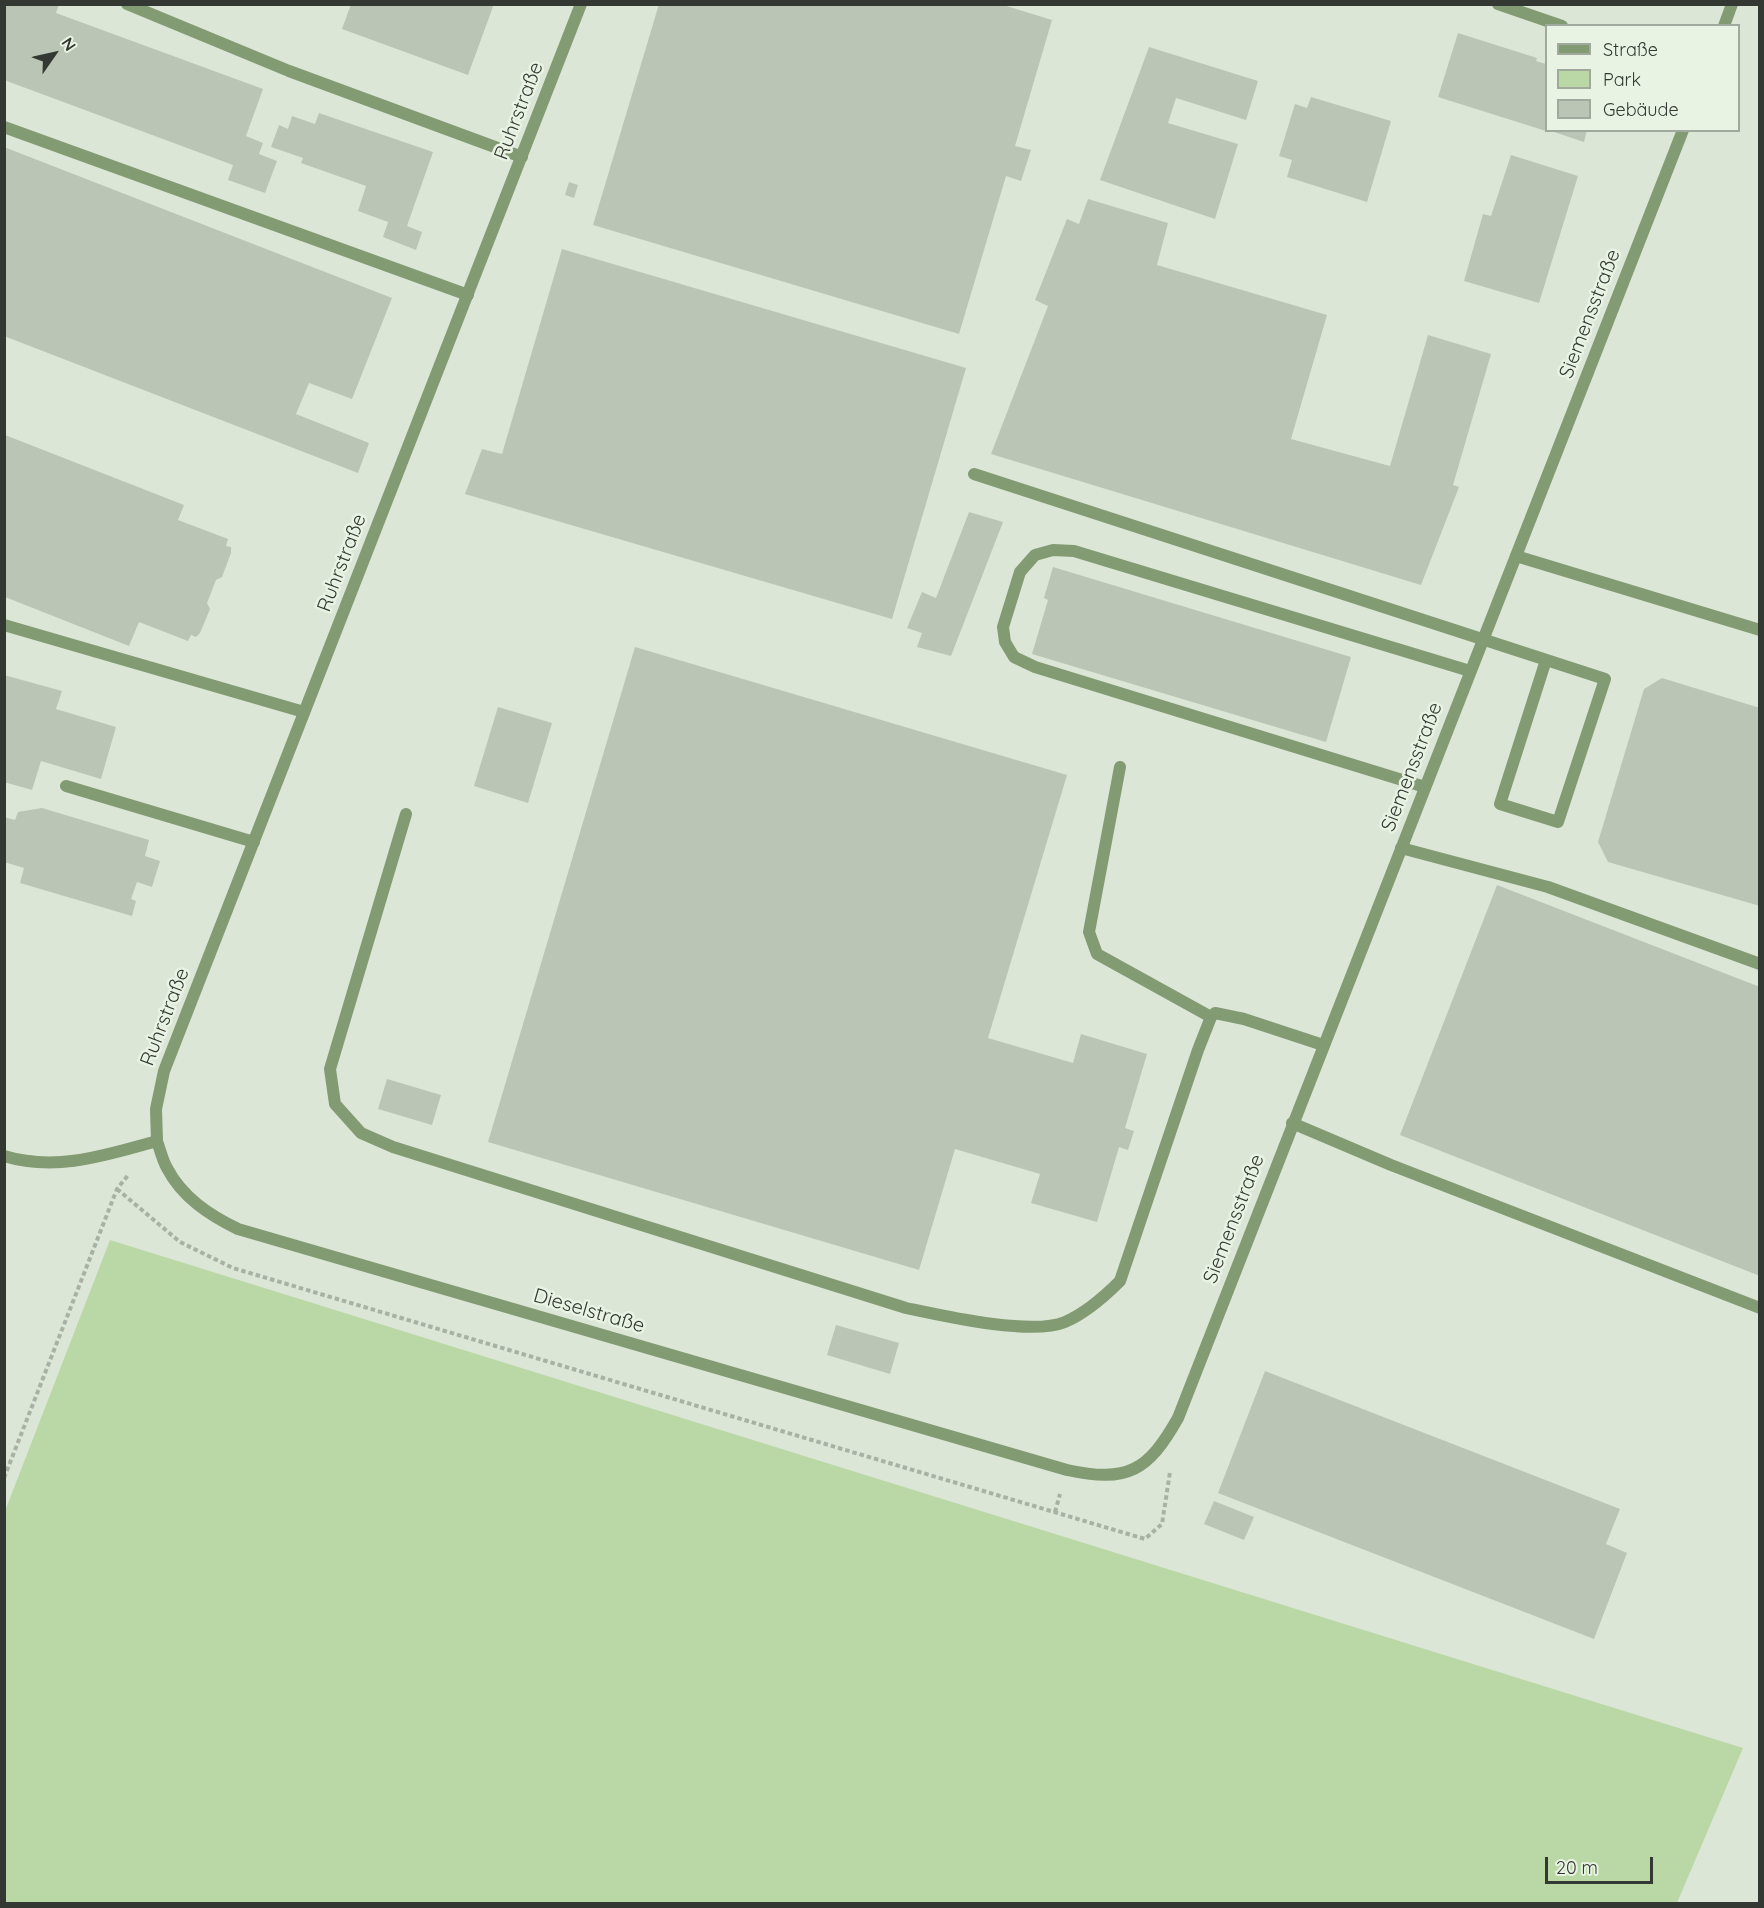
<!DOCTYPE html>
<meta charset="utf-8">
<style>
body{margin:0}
#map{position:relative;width:1764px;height:1908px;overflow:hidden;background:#dce6d7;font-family:Quicksand,sans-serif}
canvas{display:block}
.frame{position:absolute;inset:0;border:6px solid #343832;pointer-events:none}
.legend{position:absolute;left:1545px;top:24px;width:195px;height:108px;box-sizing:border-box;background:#e9f3e4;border:2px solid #a1a89d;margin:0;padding:8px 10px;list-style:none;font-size:18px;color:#343832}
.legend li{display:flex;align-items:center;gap:12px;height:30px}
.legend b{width:30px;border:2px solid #a1a89d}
.north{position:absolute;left:24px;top:24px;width:60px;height:60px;-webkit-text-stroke:4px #e9f3e4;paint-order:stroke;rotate:56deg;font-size:16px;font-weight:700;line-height:24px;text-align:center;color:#343832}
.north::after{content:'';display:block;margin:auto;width:21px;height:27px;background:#343832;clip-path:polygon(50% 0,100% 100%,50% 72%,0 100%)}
.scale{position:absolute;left:1545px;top:1857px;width:108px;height:27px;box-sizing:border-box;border:3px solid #343832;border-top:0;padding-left:8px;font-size:18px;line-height:21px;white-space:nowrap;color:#343832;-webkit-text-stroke:4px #e9f3e4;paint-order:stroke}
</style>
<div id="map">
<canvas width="1764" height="1908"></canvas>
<div class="frame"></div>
<ul class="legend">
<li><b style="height:8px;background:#829b72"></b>Straße</li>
<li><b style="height:16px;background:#b9d8a6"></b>Park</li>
<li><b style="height:16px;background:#bbc5b6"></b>Gebäude</li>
</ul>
<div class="north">N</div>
<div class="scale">20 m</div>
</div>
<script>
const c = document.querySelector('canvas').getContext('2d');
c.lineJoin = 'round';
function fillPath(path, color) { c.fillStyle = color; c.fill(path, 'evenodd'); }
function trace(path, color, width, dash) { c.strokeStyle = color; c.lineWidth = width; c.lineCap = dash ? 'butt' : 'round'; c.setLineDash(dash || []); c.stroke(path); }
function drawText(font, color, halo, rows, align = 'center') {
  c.font = font + ' Quicksand,sans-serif'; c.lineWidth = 5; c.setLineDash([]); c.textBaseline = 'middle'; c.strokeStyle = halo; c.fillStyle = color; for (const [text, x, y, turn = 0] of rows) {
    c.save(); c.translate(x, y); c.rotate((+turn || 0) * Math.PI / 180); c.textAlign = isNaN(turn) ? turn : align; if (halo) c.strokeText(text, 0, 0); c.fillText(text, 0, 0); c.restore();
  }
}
const green = new Path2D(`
 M110,1240L1743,1748L1677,1903H5V1511Z`);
const building = new Path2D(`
 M4,4H59L56,13L263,89L246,136L263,143L259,154L277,161L265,193L228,180L233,165L4,80Z
 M351,4H494L468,75L342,29Z
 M659,4H1000L1052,20L1015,146L1031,150L1021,181L1006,176L959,334L593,225Z
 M1458,33L1537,58L1536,61L1546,64V131L1438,97Z
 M1149,47L1258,81L1246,120L1176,98L1168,123L1238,144L1215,219L1100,180Z
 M1311,97L1391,121L1367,202L1287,177L1292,160L1279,156L1295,104L1307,108Z
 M319,113L433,152L407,226L422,232L416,250L383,237L388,222L358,211L366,186L301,163L303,158L271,147L279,125L288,129L292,116L315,124Z
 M1548,130H1587L1584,142Z
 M4,147L392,298L352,399L309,383L296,414L369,443L358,473L4,336Z
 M1511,155L1578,176L1539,303L1464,281L1483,214L1491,216Z
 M569,182L578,185L574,198L565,195Z
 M1088,199L1168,223L1157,265L1327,315L1291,439L1390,466L1428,335L1491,354L1453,485L1459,487L1421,585L991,454L1048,306L1035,300L1067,219L1079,224Z
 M562,249L966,368L892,619L465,494L482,449L502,454Z
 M5,435L184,505L178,520L228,539L226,546L231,547V553L222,577L216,580L207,603L210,609L200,633L196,637L191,635L188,641L139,622L129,646L5,597Z
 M969,512L1003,522L951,656L917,647L922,633L907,628L922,592L936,598Z
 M1053,567L1351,657L1326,742L1032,654L1048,600L1044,598Z
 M635,647L1067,775L988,1038L1073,1063L1081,1034L1147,1054L1125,1128L1134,1131L1128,1150L1119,1147L1097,1222L1031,1203L1040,1174L955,1149L919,1270L488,1142Z
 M4,675L62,691L56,709L116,727L101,779L41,761L32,790L4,782Z
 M1662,678L1760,708V906L1608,862L1598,842L1644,689Z
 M498,707L552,723L528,803L474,786Z
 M42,808L149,840L145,856L160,861L152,887L137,882L131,899L136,901L132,916L20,883L24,868L4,862V817L15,820L18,812Z
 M1497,885L1760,987V1276L1400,1135Z
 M387,1079L441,1095L432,1125L378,1109Z
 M836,1325L899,1343L890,1374L827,1355Z
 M1265,1371L1620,1509L1606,1544L1627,1553L1594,1639L1218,1493Z
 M1214,1501L1254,1517L1244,1540L1204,1524Z`);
const path = new Path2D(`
 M117,1189L180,1242L233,1268L1145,1539L1162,1524L1170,1472
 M4,1478L117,1189L129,1174
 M1055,1512L1060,1494`);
const service = new Path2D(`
 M127,4L289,71L522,157
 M1498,4L1562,26
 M4,127L468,295
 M974,474L1605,679L1558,822L1500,804L1546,660
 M1516,556L1760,630
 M4,625L304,712
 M1120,767L1089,932L1097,954L1211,1017
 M66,786L254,842
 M1425,787L1035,667L1014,657L1005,642L1003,627L1020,572L1035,555L1053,550L1074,551L1470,671
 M406,814L330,1069L335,1104L361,1133L393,1147L906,1308C944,1316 1031,1336 1065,1322C1086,1313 1104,1297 1120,1281L1198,1050L1211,1017L1215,1013L1244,1019L1323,1045
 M1401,848L1548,887L1760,964
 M1292,1123L1391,1165L1760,1308`);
const minor = new Path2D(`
 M1724,26L1732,4
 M157,1141L156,1109L164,1071L581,4
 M4,1156C57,1172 106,1155 157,1141C160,1149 162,1159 167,1168C182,1197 209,1215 238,1229L1067,1470C1128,1483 1148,1471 1178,1418L1683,130`);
const streetNames = [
 ["Ruhrstraße",519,111,-69],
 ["Siemensstraße",1590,314,-69],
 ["Ruhrstraße",342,563,-69],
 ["Siemensstraße",1412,767,-69],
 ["Ruhrstraße",165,1017,-69],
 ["Siemensstraße",1234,1219,-69],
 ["Dieselstraße",589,1311,16]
];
fillPath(green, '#b9d8a6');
fillPath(building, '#bbc5b6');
trace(path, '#a9b1a5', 4, [4.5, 3]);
trace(service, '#829b72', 12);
trace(minor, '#829b72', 12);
drawText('20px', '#343832', '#e9f3e4', streetNames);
</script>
